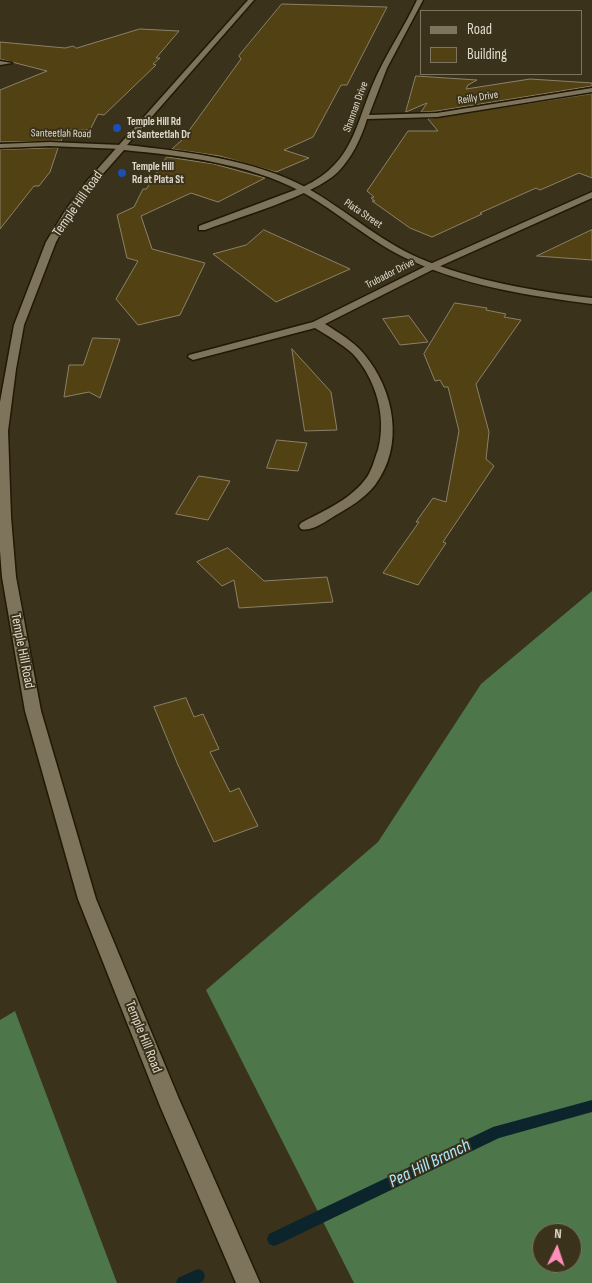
<!DOCTYPE html>
<style>
body{margin:0}
#map{position:relative;width:592px;height:1283px;overflow:hidden;background:#3a321b;font-family:"Sofia Sans Condensed",sans-serif}
canvas{display:block}
.legend{position:absolute;left:420px;top:10px;width:162px;height:65px;box-sizing:border-box;background:#3a321b;border:1px solid #7c7562;margin:0;padding:6px 9px;list-style:none;font-size:15px;color:#e0dacd}
.legend li{display:flex;align-items:center;gap:10px;height:25px}
.legend b{width:25px;border:1px solid #7c7562}
.north{position:absolute;left:532px;top:1223px;width:50px;height:50px;box-sizing:border-box;background:#3a321b;border:1px solid #7c7562;border-radius:50%;rotate:4deg;font-size:14px;font-weight:700;line-height:20px;text-align:center;color:#e0dacd}
.north::after{content:'';display:block;margin:auto;width:18px;height:22px;background:#ff8eba;clip-path:polygon(50% 0,100% 100%,50% 72%,0 100%)}
</style>
<div id="map">
<canvas width="592" height="1283"></canvas>
<ul class="legend">
<li><b style="height:6px;background:#7e745c"></b>Road</li>
<li><b style="height:14px;background:#524113"></b>Building</li>
</ul>
<div class="north">N</div>
</div>
<script>
const c = document.querySelector('canvas').getContext('2d');
c.lineJoin = 'round';
function fillPath(path, color) { c.fillStyle = color; c.fill(path, 'evenodd'); }
function trace(path, color, width, dash) { c.strokeStyle = color; c.lineWidth = width; c.lineCap = dash ? 'butt' : 'round'; c.setLineDash(dash || []); c.stroke(path); }
function drawText(font, color, halo, rows, align = 'center') {
  c.font = font + ' "Sofia Sans Condensed",sans-serif'; c.lineWidth = 4; c.setLineDash([]); c.textBaseline = 'middle'; c.strokeStyle = halo; c.fillStyle = color; for (const [text, x, y, turn = 0] of rows) {
    c.save(); c.translate(x, y); c.rotate((+turn || 0) * Math.PI / 180); c.textAlign = isNaN(turn) ? turn : align; if (halo) c.strokeText(text, 0, 0); c.fillText(text, 0, 0); c.restore();
  }
}
const forest = new Path2D(`
 M592,591V1283H354L206,990L378,842L481,684ZM542,1233H572V1263H542Z
 M15,1011L117,1283H0V1020Z`);
const stream = new Path2D(`
 M592,1100V1112L499,1138L279,1244L274,1246L269,1244L267,1239L269,1234L493,1127Z
 M198,1269L203,1271L205,1276L203,1281L199,1283H176L178,1278Z`);
const building = new Path2D(`
 M282,4L387,7L347,85H341L313,137L284,150L309,158L276,172L220,156L172,149L183,139L241,59L239,56Z
 M140,29L179,31L156,58H160L153,64L156,65L104,115L98,114L90,130H65L61,141L0,142V90L47,71L0,59V42L65,48L73,46L76,48Z
 M416,76L477,80L468,85L466,89L530,79L592,83V86L437,111L421,112L427,103L406,112Z
 M592,94V178L579,173L540,190L536,188L480,213L482,214L432,237L410,228L372,201H375L371,198L374,197L367,191L408,131H438L428,119Z
 M58,148L50,172L39,186H34L0,229V150Z
 M167,157L214,164L265,178L218,202L191,193L141,216L152,249L205,263L180,315L138,325L116,299L138,261L127,258L117,215L134,207L143,189H146Z
 M264,230L350,269L276,302L213,254L246,245Z
 M592,230V260L537,256Z
 M455,303L487,308L486,310L506,314L504,317L521,320L476,384L489,432L486,459L494,466L443,542L446,543L418,585L383,573L419,522H416L433,498L446,502L459,431L448,387H444L440,380L435,381L424,354Z
 M409,316L428,342L400,345L383,319Z
 M93,338L120,339L100,398L89,392L64,397L69,365H83Z
 M292,349L331,392L337,430L305,431Z
 M277,440L307,443L298,471L267,468Z
 M199,476L230,481L208,520L176,514Z
 M228,548L264,581L327,577L333,602L239,608L234,580L222,586L197,562Z
 M186,698L194,717L203,714L219,749L210,752L230,792L239,788L258,826L214,842L178,765L154,707Z`);
const street = new Path2D(`
 M417,0H423L387,68L369,115L437,113L592,88V92L437,117L367,119C361,139 352,157 338,172C313,196 239,217 205,230H199V226L303,187C356,162 355,122 377,75C389,49 405,26 417,0Z
 M0,61L12,63L0,65Z
 M50,142L121,145L125,147L121,149L50,146L0,148V144Z
 M592,192V198L436,268L325,324C339,333 353,341 364,354C394,390 405,445 375,485C365,498 350,507 336,515C326,521 312,532 301,529L299,526L301,523C323,511 348,501 364,481C372,472 374,460 378,450C387,417 376,379 353,354C342,344 328,336 315,328L193,360L188,357L189,355L313,322L430,264Z`);
const secondary = new Path2D(`
 M248,0H254L127,145C187,152 253,159 307,188C346,210 378,240 419,258C474,281 533,291 592,298V304C531,296 469,287 412,261C371,243 339,212 300,191C247,163 183,156 124,150L93,185L73,212L56,242L24,325L16,369L8,431L11,517L16,577L41,711L96,899L179,1099L260,1283H236L160,1106L78,899L25,711L2,577L0,551V402L14,325L46,242L65,211L87,181Z`);
const markers = [
 [117,128,5,"#1a4fb4"],
 [122,173,5,"#1a4fb4"]
];
const farStreetnames = [
 ["Reilly Drive",478,98,-9],
 ["Shannan Drive",356,107,-70],
 ["Santeetlah Road",61,134,1],
 ["Plata Street",363,214,34],
 ["Trubador Drive",390,274,-27]
];
const farPoinames = [
 ["Temple Hill Rd",127,122],
 ["at Santeetlah Dr",127,135],
 ["Temple Hill",132,167],
 ["Rd at Plata St",132,180]
];
const streetNames = [
 ["Temple Hill Road",78,204,-55],
 ["Temple Hill Road",22,651,79],
 ["Temple Hill Road",143,1037,68]
];
const nearWaternames = [
 ["Pea Hill Branch",430,1164,-26]
];
fillPath(forest, '#4d764a');
fillPath(stream, '#0c242c');
fillPath(building, '#524113');
trace(building, '#8b8168', 1);
trace(street, '#211904', 3);
trace(secondary, '#211904', 3);
fillPath(street, '#7e745c');
fillPath(secondary, '#7e745c');
for (const [x, y, r, color] of markers) { const dot = new Path2D(); dot.arc(x, y, r, 0, 2 * Math.PI); c.fillStyle = color; c.fill(dot); trace(dot, '#3a321b', 2); }
drawText('11px', '#e0dacd', '#3a321b', farStreetnames);
drawText('bold 11px', '#e0dacd', '#3a321b', farPoinames, 'left');
drawText('14px', '#e0dacd', '#3a321b', streetNames);
drawText('italic 18px', '#ace8fe', '#3a321b', nearWaternames);
</script>
